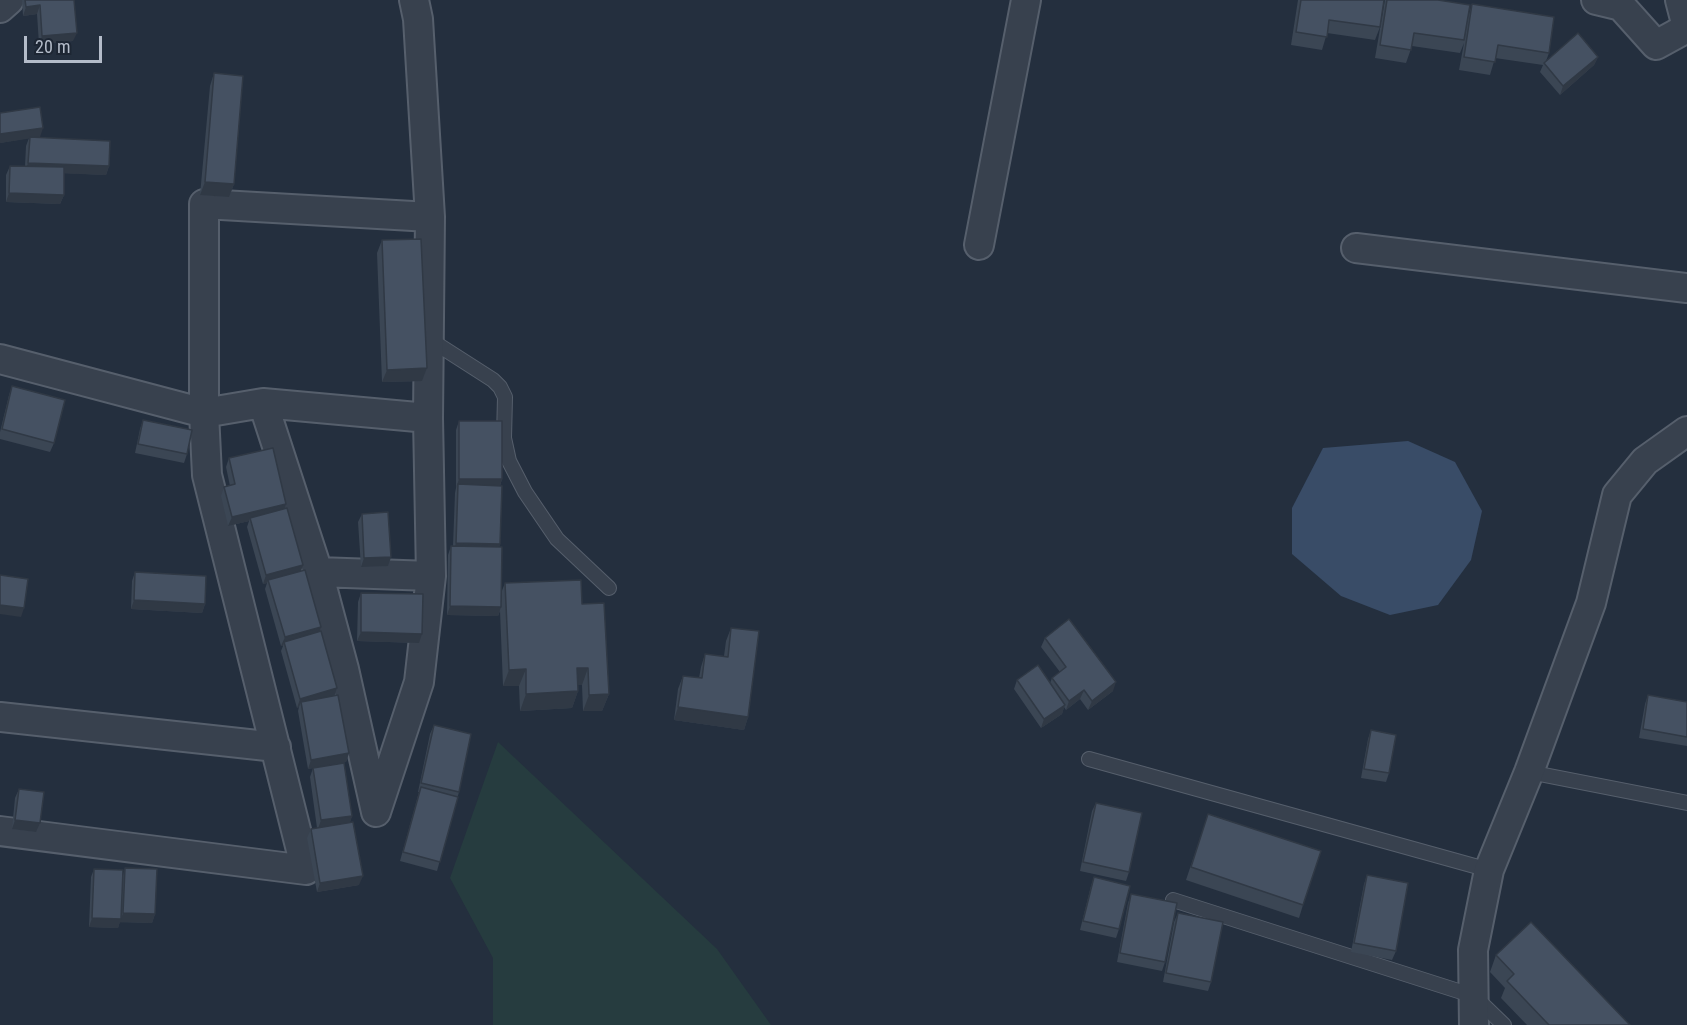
<!DOCTYPE html>
<style>
body{margin:0}
#map{position:relative;width:1687px;height:1025px;overflow:hidden;background:#242f3e;font-family:"Roboto Condensed",sans-serif}
canvas{display:block}
.scale{position:absolute;left:24px;top:36px;width:78px;height:27px;box-sizing:border-box;border:3px solid #b4bcc9;border-top:0;padding-left:8px;font-size:18px;line-height:21px;white-space:nowrap;color:#b4bcc9;-webkit-text-stroke:4px #1d2633;paint-order:stroke}
</style>
<div id="map">
<canvas width="1687" height="1025"></canvas>
<div class="scale">20 m</div>
</div>
<script>
const c = document.querySelector('canvas').getContext('2d');
c.lineJoin = 'round';
function fillPath(path, color) { c.fillStyle = color; c.fill(path, 'evenodd'); }
function trace(path, color, width, dash) { c.strokeStyle = color; c.lineWidth = width; c.lineCap = dash ? 'butt' : 'round'; c.setLineDash(dash || []); c.stroke(path); }
const green = new Path2D(`
 M498,742L717,949L771,1025H493V958L450,878Z`);
const water = new Path2D(`
 M1408,441L1455,462L1482,511L1471,560L1438,605L1390,615L1341,596L1292,554V508L1323,448Z`);
const service = new Path2D(`
 M429,339L493,380L500,387L505,397L504,438L509,461L525,492L557,539L609,588
 M1089,759L1489,870
 M1529,772L1687,803
 M1173,900L1474,996L1504,1025`);
const minor = new Path2D(`
 M1596,0L1621,6L1656,45L1687,28
 M1680,0L1687,27
 M0,8L9,0
 M979,245L1026,0
 M1356,248L1687,288
 M0,359L204,413L263,403L428,418
 M263,403L318,572L344,669L376,812
 M318,572L431,576
 M0,717L276,747
 M376,812L419,682L431,576L428,418L430,217L418,19L414,0
 M0,831L306,870L207,475L204,413V204L430,217
 M1474,1025L1473,950L1489,870L1529,772L1591,603L1617,495L1645,461L1687,431`);
const wall = new Path2D(`
 M22,0H74L73,41L39,44L37,14L23,16Z
 M1298,0H1384L1380,27L1375,40L1327,33L1322,50L1291,45Z
 M1385,0H1438L1469,14L1472,4L1549,53L1546,61L1598,57L1594,65L1560,95L1540,72L1543,65L1495,58L1490,75L1459,70L1464,43L1460,53L1412,46L1406,63L1375,58L1384,5Z
 M214,73L234,184L229,197L200,195L210,86Z
 M0,113L40,137H36L109,166L106,175L64,173V195L60,204L6,202V175L10,166H25L26,146L29,138L0,143Z
 M382,240L427,368L422,381L382,382L377,253Z
 M12,386L54,443L50,452L0,439V432L9,395Z
 M143,420L187,454L184,463L135,453L140,429Z
 M459,421L502,479L500,486V544L499,547L501,593L505,583L582,604L609,694L602,711H583L582,685H578V691L572,708L520,711L519,686H503L500,611L498,616L447,615L448,555L451,546H453L455,493L456,488V430Z
 M229,458L285,508L301,571L337,688L334,695L349,753L346,762L320,767L352,816L350,822L359,885L317,892L307,838L311,829L317,828L310,777L313,768L308,769L298,711L299,707L297,708L281,651L283,646H281L265,589L267,583L263,584L247,527L249,521L228,526L221,496L224,487L230,486L226,467Z
 M362,514L391,557L388,566L361,567L358,522Z
 M135,572L205,604L202,613L131,609L132,581Z
 M361,593L419,643L357,641L358,602Z
 M731,628L748,717L744,730L674,720L678,689L683,676L699,678L701,667L705,654L724,656L726,641Z
 M1045,638L1113,691L1088,710L1080,699L1066,710L1064,707L1062,714L1041,728L1014,689L1017,680L1050,683L1052,678L1060,672L1041,647Z
 M1648,695L1687,702V746L1639,738L1645,704Z
 M434,725L459,792L437,871L400,861L419,792H418L430,734Z
 M1371,730L1389,773L1386,782L1361,778L1368,739Z
 M19,789L36,832L12,829L15,798Z
 M1096,803L1129,872L1126,881L1080,871L1092,811Z
 M1208,814L1303,905L1299,918L1186,880Z
 M125,868L155,914L152,923L120,922V921L118,928L89,927L91,877L94,869L123,875Z
 M1367,875L1396,951L1392,960L1351,952L1364,884Z
 M1094,877L1119,929L1116,938L1080,930L1091,886Z
 M1131,894L1165,962L1162,971L1117,962L1128,903Z
 M1178,913L1211,982L1208,991L1163,982L1174,922Z
 M1496,955L1630,1025H1527L1501,998L1505,988L1490,972Z`);
const shadedWall = new Path2D(`
 M40,5L37,14L23,16L26,7Z
 M77,33L73,41L39,44L42,36Z
 M1598,57L1594,65L1560,95L1563,86Z
 M43,128L40,137L0,143V134Z
 M28,163L109,166L106,175L25,172Z
 M205,182L234,184L229,197L200,195Z
 M9,193L64,195L60,204L6,202Z
 M427,368L422,381L382,382L387,370Z
 M459,479H502L499,488L458,484L456,488Z
 M286,504L283,513L250,518L249,521L228,526L232,517Z
 M456,543L500,544L497,553L453,552Z
 M391,557L388,566L361,567L364,558Z
 M303,565L300,574L268,580L267,583L263,584L266,575Z
 M134,600L205,604L202,613L131,609Z
 M0,605L24,608L21,617L0,614Z
 M450,606L501,607L498,616L447,615Z
 M321,627L318,636L284,642L283,646H281L285,637Z
 M361,632L422,634L419,643L357,641Z
 M577,668H588L582,685H571Z
 M526,669L519,686H503L509,670Z
 M1116,682L1113,691L1088,710L1092,701Z
 M337,688L334,697L301,702L299,707L297,708L300,699Z
 M1084,690L1080,699L1066,710L1069,701Z
 M578,691L572,708L520,711L526,694Z
 M609,694L602,711H583L589,695Z
 M1065,705L1062,714L1041,728L1044,719Z
 M678,707L748,717L744,730L674,720Z
 M349,753L346,762L308,769L311,760Z
 M352,816L349,825L318,829L321,820Z
 M15,820L40,823L36,832L12,829Z
 M363,876L359,885L317,892L320,883Z
 M123,913L155,914L152,923L120,922Z
 M92,918L121,919L118,928L89,927Z`);
const building = new Path2D(`
 M25,0H74L77,33L42,36L40,5L26,7Z
 M1301,0H1384L1380,27L1329,20L1327,37L1296,32Z
 M1387,0H1438L1470,5L1464,40L1414,33L1411,50L1380,45Z
 M1472,4L1554,17L1549,53L1498,45L1495,62L1464,57Z
 M1578,33L1598,57L1563,86L1544,63Z
 M214,73L243,76L234,184L205,182Z
 M40,107L43,128L0,134V113Z
 M30,137L110,141L109,166L28,163Z
 M10,166L64,167V195L9,193Z
 M421,239L427,368L387,370L382,240Z
 M12,386L65,400L54,443L2,429Z
 M143,420L192,430L187,454L138,444Z
 M459,421H502V479H459Z
 M273,448L286,504L232,517L224,487L235,484L229,458Z
 M458,484L502,486L500,544L456,543Z
 M287,508L303,565L266,575L250,518Z
 M388,512L391,557L364,558L362,514Z
 M451,546L502,547L501,607L450,606Z
 M305,570L321,627L285,637L268,580Z
 M135,572L206,576L205,604L134,600Z
 M0,575L28,579L24,608L0,605Z
 M581,580L582,604L604,603L609,694L589,695L588,668H577L578,691L526,694V669L509,670L505,583Z
 M361,593L423,594L422,634L361,632Z
 M1069,619L1116,682L1092,701L1084,690L1069,701L1052,678L1066,667L1045,638Z
 M731,628L759,631L748,717L678,707L683,676L702,678L705,654L728,657Z
 M321,631L337,688L300,699L284,642Z
 M1038,665L1065,705L1044,719L1017,680Z
 M338,695L349,753L311,760L301,702Z
 M1648,695L1687,702V737L1643,729Z
 M434,725L471,734L459,792L421,783Z
 M1371,730L1396,735L1389,773L1364,769Z
 M344,763L352,816L321,820L313,768Z
 M421,787L458,797L440,862L403,852Z
 M19,789L44,792L40,823L15,820Z
 M1096,803L1142,813L1129,872L1083,862Z
 M1208,814L1321,851L1303,905L1191,867Z
 M353,822L363,876L320,883L311,829Z
 M125,868L157,869L155,914L123,913Z
 M94,869L123,870L121,919L92,918Z
 M1367,875L1408,883L1396,951L1354,943Z
 M1094,877L1130,886L1119,929L1083,921Z
 M1131,894L1177,903L1165,962L1120,953Z
 M1178,913L1223,922L1211,982L1166,973Z
 M1531,922L1630,1025H1549L1507,981L1514,974L1496,955Z`);
fillPath(green, '#263c3f');
fillPath(water, '#394c67');
trace(service, '#565f6c', 16);
trace(minor, '#565f6c', 32);
trace(service, '#38414e', 14);
trace(minor, '#38414e', 28);
fillPath(wall, '#3b4654');
fillPath(shadedWall, '#303945');
fillPath(building, '#455162');
trace(building, '#303945', 1.5);
</script>
